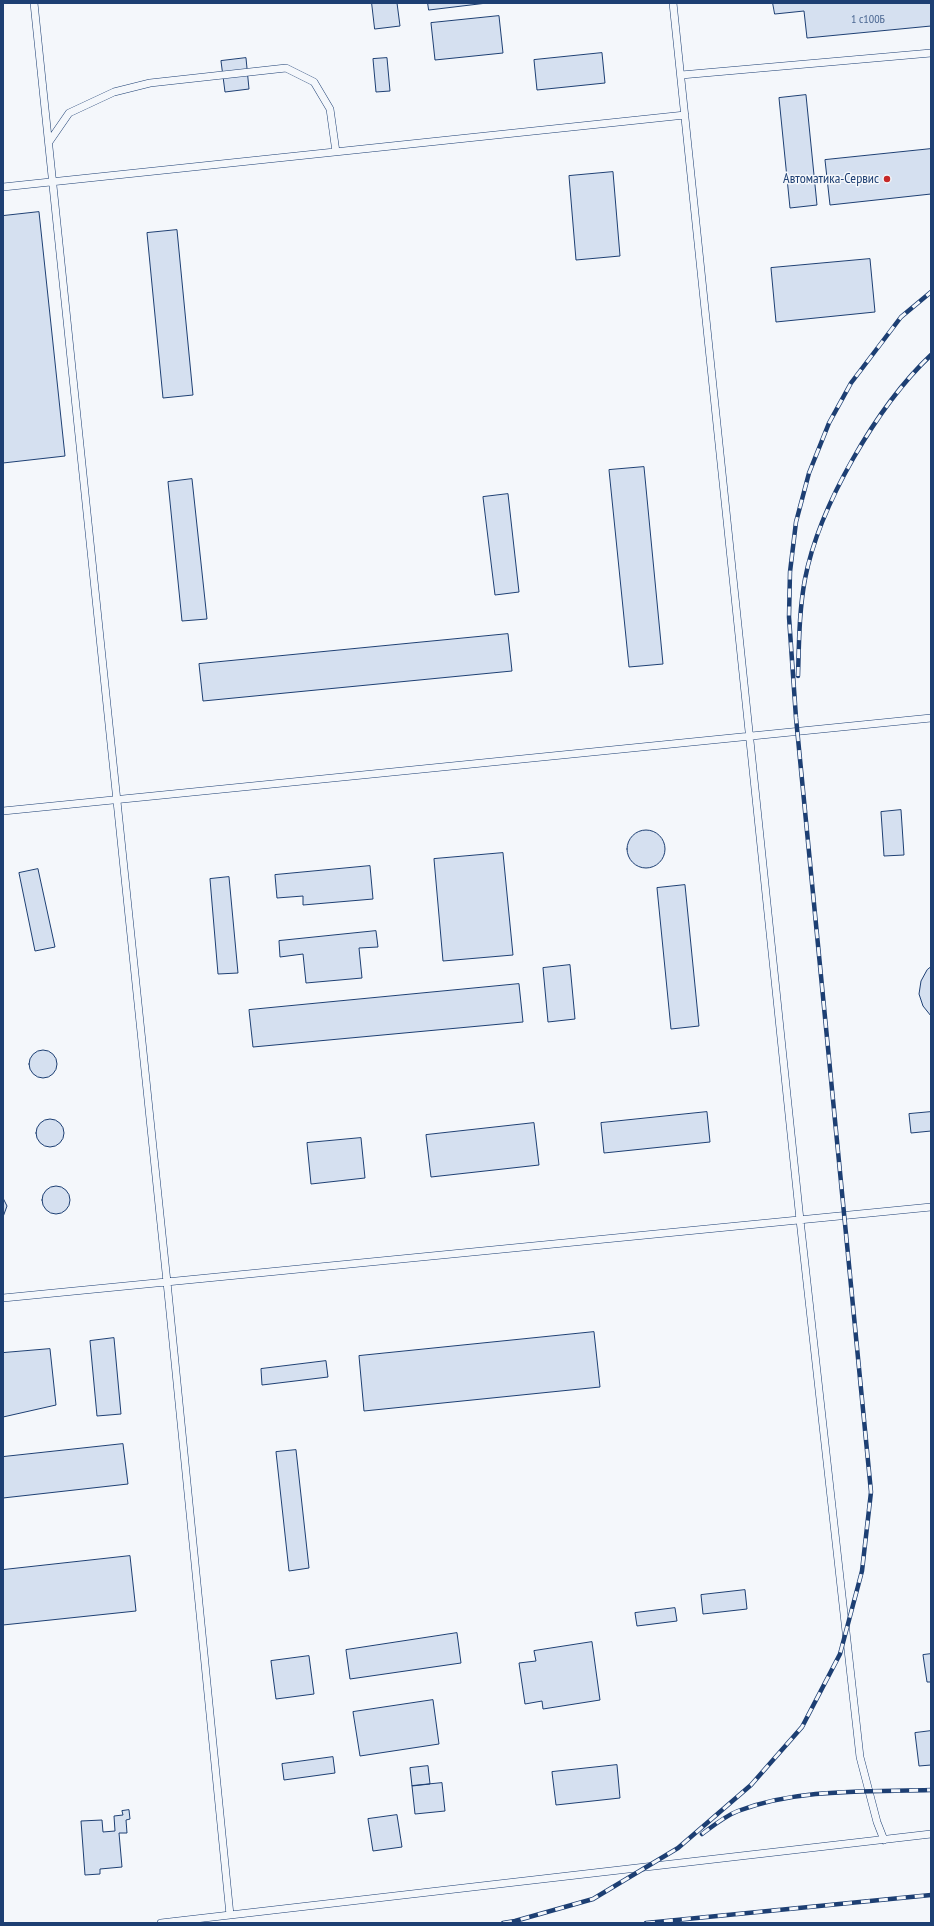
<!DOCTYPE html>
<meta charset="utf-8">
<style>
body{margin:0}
#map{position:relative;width:934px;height:1926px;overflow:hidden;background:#f4f7fb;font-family:"PT Sans Narrow",sans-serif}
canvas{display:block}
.frame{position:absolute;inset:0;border:4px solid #1d3f73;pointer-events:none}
</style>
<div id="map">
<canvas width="934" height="1926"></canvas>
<div class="frame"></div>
</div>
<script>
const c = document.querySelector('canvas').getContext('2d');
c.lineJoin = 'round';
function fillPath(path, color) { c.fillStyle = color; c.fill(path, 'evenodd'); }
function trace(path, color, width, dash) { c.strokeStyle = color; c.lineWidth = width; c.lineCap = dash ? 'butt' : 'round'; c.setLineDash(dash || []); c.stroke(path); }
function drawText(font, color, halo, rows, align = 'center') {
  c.font = font + ' "PT Sans Narrow",sans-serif'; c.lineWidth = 3; c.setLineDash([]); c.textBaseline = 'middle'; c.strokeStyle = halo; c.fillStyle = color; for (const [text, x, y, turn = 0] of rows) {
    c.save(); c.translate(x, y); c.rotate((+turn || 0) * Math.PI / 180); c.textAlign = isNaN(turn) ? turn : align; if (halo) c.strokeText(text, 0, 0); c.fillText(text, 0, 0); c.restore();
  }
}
const building = new Path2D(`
 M372,3H397L400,26L375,29Z
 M428,3H487L429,10Z
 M773,3H931V26L807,38L804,11L775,14Z
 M499,16L503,53L435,60L431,23Z
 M602,53L605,83L537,90L534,60Z
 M246,58L249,89L225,92L221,61Z
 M387,58L390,91L376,92L373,59Z
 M806,95L817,205L790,208L779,98Z
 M931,149V194L830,205L825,160Z
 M613,172L620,256L576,260L569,176Z
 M39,212L65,456L3,463V216Z
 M177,230L193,395L163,398L147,233Z
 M870,259L875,312L776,322L771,268Z
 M644,467L663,664L629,667L609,470Z
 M192,479L207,619L182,621L168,482Z
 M508,494L519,592L495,595L483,497Z
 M508,634L512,671L203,701L199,664Z
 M901,810L904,855L884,856L881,812Z
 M627 849a19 19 0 1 1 38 0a19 19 0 1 1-38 0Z
 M503,853L513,955L443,961L434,859Z
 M370,866L373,899L303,905V896L277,898L275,875Z
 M38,869L55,947L35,951L19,873Z
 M229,877L238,973L218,974L210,879Z
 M685,885L699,1026L671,1029L657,888Z
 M376,931L378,947L359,948L362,978L306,983L303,954L280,957L279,941Z
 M570,965L575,1019L548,1022L543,968Z
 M931,967V1016L923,1006L919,994L921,981L927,970Z
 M519,984L523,1022L253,1047L249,1010Z
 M29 1064a14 14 0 1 1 28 0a14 14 0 1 1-28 0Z
 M707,1112L710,1142L604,1153L601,1123Z
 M931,1112V1131L911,1133L909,1114Z
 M36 1133a14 14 0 1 1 28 0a14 14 0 1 1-28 0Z
 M534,1123L539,1165L431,1177L426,1135Z
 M361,1138L365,1178L311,1184L307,1143Z
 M42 1200a14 14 0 1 1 28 0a14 14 0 1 1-28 0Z
 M3,1198L7,1206L3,1217Z
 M594,1332L600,1387L364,1411L359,1356Z
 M114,1338L121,1414L97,1416L90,1341Z
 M50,1349L56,1405L3,1417V1353Z
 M326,1361L328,1377L262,1385L261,1369Z
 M123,1444L128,1484L3,1498V1457Z
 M296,1450L309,1568L289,1571L276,1452Z
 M130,1556L136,1611L3,1625V1570Z
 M745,1590L747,1609L703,1614L701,1595Z
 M675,1608L677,1621L637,1626L635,1613Z
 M457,1633L461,1663L350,1679L346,1650Z
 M592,1642L600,1700L543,1709L542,1701L525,1704L519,1663L536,1661L534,1651Z
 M931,1654V1682H927L923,1655Z
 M309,1656L314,1694L276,1699L271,1661Z
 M433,1700L439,1744L360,1756L353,1712Z
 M931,1731V1765L919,1766L915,1733Z
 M333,1757L335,1773L284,1780L282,1764Z
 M617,1765L620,1798L556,1805L552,1772Z
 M428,1766L430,1784L412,1786L410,1768Z
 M442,1783L445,1811L415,1814L412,1786Z
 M129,1810L130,1819L126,1820L127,1833H119L122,1867L100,1869V1874L85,1875L81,1821L102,1820L103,1832L115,1831L114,1816L123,1815L122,1811Z
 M397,1815L402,1847L373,1851L368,1819Z`);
const lane = new Path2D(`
 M34,3L167,1282L230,1915
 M673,3L800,1220L860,1757L877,1822L884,1840
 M681,75L931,53
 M49,142L69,113L114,92L150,83L286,68L314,82L330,109L336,152
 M3,187L685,115
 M3,811L931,718
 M3,1298L931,1207
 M161,1923L931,1834`);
const rail = new Path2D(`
 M798,676C799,644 799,611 805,579C819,506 877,406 931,355
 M702,1834C713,1826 725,1816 738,1811C799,1788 867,1792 931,1790
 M503,1923L515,1921L593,1899L678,1848L751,1785L802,1727L840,1654L862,1571L871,1492L796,718L789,617L790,572L796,522L809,473L829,423L851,383L901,317L931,292
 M646,1923L931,1895`);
const markers = [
 [887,179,4,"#c62828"]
];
const numberNames = [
 ["1 с100Б",868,20]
];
const poiNames = [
 ["Автоматика-Сервис",879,179]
];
fillPath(building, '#d5e0f0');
trace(building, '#1d3f73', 1);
trace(lane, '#1d3f73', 8);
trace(lane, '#f4f7fb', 7);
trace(rail, '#1d3f73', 4.5);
trace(rail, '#f4f7fb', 3, [9]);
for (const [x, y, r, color] of markers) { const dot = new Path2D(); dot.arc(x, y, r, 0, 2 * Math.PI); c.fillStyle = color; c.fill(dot); trace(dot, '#f4f7fb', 1.5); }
drawText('12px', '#4b6792', null, numberNames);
drawText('14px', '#1d3f73', '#f4f7fb', poiNames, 'right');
</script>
